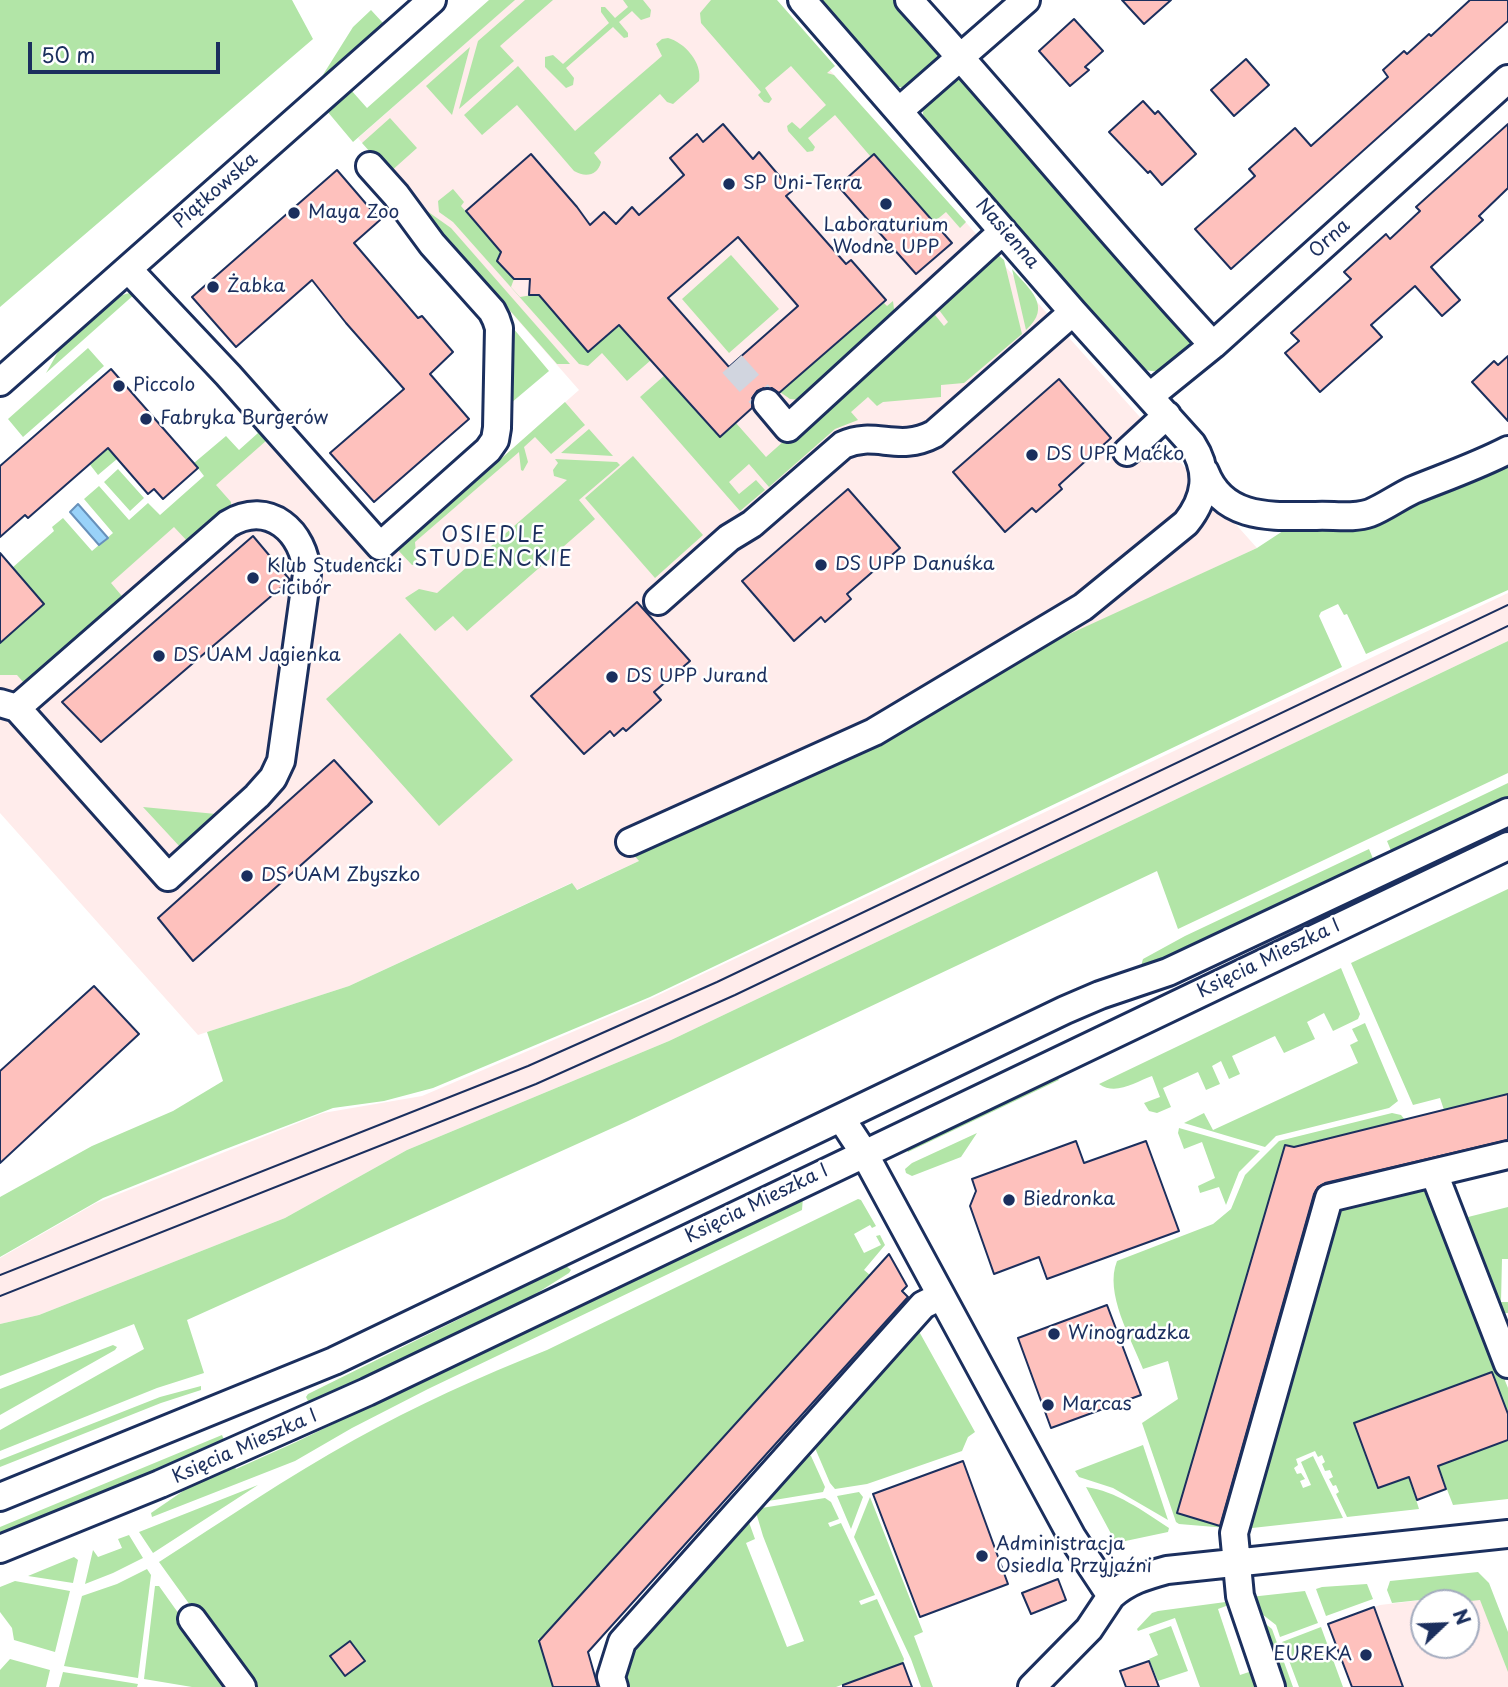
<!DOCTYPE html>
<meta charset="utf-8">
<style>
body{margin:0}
#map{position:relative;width:1508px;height:1687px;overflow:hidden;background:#fff;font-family:"Playpen Sans",sans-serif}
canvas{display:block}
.north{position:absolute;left:1410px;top:1589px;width:70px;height:70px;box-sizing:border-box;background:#fff;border:2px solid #a4acbf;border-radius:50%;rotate:67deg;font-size:19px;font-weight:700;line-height:28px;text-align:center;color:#1b2f5e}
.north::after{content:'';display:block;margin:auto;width:24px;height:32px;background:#1b2f5e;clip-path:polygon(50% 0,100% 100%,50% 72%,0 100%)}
.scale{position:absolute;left:28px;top:42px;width:192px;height:32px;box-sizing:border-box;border:4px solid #1b2f5e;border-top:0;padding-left:9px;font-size:21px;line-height:24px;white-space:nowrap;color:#1b2f5e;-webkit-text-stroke:5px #fff;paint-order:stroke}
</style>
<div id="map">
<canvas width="1508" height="1687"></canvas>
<div class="north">N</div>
<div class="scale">50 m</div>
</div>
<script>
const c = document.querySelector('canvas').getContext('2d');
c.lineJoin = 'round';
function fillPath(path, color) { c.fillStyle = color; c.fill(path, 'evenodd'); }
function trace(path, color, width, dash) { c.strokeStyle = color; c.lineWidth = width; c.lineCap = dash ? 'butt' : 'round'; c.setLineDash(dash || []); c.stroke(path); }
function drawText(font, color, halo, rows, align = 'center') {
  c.font = font + ' "Playpen Sans",sans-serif'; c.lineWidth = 5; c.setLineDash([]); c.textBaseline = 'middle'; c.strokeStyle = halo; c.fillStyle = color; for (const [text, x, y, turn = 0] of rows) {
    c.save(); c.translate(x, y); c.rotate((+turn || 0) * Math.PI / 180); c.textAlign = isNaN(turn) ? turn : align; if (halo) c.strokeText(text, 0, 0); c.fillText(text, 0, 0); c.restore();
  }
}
const built = new Path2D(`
 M514,0H767L1257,548L912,708L625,844L639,861L576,890L571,883L349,986L198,1035L0,813V670L263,439L378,567L579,390L358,138Z
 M1508,593V641L669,1041L407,1150L285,1218L39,1315L0,1324V1258L96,1203L323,1113L422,1096L652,998Z
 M1490,1592L1508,1638V1687H1352L1328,1624L1380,1605ZM1424,1603H1466V1645H1424Z`);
const green = new Path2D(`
 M0,0H292L313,39L0,307Z
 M489,0H515L353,142L327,111L351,90L367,108Z
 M525,0H553L500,46L514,61L459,109L478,41Z
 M623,0H643L651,10L650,17L641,20L632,11L619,22L628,33V37L624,38L613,27L566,68L574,78L573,85L566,88L545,67V57L553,55L563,64L609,23L601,12V7H605L615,18L628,7Z
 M711,0H777L835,66L827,73L834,75L966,222L960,228L946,212L934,222L874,155L871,157L835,115L808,138L815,147L813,151L807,152L788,131L787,126L792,122L800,129L826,105L791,66L765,88L772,99L769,103L764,102L758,95L761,92L701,23L700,13Z
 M817,0H895L939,50L941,58L906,88L893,86Z
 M371,10L383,23L321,78L353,27Z
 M668,38C684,42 703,63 699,81L673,104L667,102L660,94L594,153L601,162C598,175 586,178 574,171L517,105L482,135L464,115L518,66L575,131L662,56L656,44L662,39Z
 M470,47L452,115L426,86Z
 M963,74L1194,340V345C1176,360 1160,382 1137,365L926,124C915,103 938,89 952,75Z
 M390,118L417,148L389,173L362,143Z
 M453,189L464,202L461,206L501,252L497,261L514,279L511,287L520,297L538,294L588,351L624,321L651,360L627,381L602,353L588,366L579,364L453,222L439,212L438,201Z
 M427,211L451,228L570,364H557L424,213Z
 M997,254L1004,260L1022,334L964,383L941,385V397L883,402L877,406L868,397L851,412L858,420L835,429L769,487L749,464L729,482L739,494L756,480L765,490L740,511L640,397L665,375L736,423L766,457L931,310L944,326L948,322L936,306Z
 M731,255L779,309L729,353L682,299Z
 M1012,269C1029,289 1053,306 1026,330Z
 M130,293H136L46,373C51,365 55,356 60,349C73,333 111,295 130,293Z
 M893,301L895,317L803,400L790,399L780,392L883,302L887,306Z
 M513,328L549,371L511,403Z
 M88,348L104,366L23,437L8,419Z
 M565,402L585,425L551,454L535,437L524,447L528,462L523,471L521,470L519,452L415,542L417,564L412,565L398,550Z
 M251,414L268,434L267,440L216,485L231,502V509L190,544L174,527L111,583L126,601L32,682L24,683L17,675H0V643L44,604L12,568L54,531L52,527L63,518L92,551L113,533L84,499L99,486L129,520L148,503L160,515L204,476L194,463L226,436L239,450L258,433L246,418Z
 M589,429L613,456L561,453Z
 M99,437L121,452L115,457L117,459L98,475L81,453Z
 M633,456L703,535L655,578L585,498Z
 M1508,457V590L1366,654L1347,614L1344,615L1338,604L1321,612L1319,616L1342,667L650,997L433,1088L384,1101L333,1108L223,1150L103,1198L0,1257V1197L92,1146L173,1111L223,1081L207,1032L349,986L572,883L577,890L639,861L624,844L1063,637L1257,548L1289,527Z
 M555,459L617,462L620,465L579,500L595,519L467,631L453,616L435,631L405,598L419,589L437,593L567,480L554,476L553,470L558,463Z
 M118,469L144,498L130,511L104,482Z
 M400,633L513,760L439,826L326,699Z
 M1508,641V773L1178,929L1157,871L628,1121L187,1320L204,1373L157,1388L0,1451V1430L144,1349L134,1324L0,1376V1324L39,1315L285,1218L407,1150L669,1041Z
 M1508,783V801L1392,853L1387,841Z
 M143,807L216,814L181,848Z
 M1369,849L1374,861L1180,956L1140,969L1143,959L1185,936Z
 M1508,889V1094L1444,1110L1440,1098L1413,1105L1351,963Z
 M1341,968L1360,1014L1358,1019L1333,1031L1324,1013L1307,1022L1315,1039L1284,1053L1275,1036L1232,1056L1240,1074L1229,1079L1221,1061L1212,1066L1220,1084L1206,1090L1198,1072L1163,1088L1171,1107L1157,1113L1149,1111L1144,1103L1160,1097L1152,1076C1135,1082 1116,1096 1099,1084Z
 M1365,1023L1398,1101L1389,1108L1276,1136L1265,1147L1184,1123L1204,1113L1213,1130L1358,1063L1350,1045L1358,1041L1352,1029Z
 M1054,1074L1059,1080L908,1152L905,1146Z
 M1392,1113L1401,1115L1405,1120L1286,1149L1285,1146L1177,1513L1220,1526L1225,1509L1232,1510L1227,1528L1179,1524L1176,1522L1142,1423L1178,1399L1168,1361L1143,1369C1131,1338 1104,1293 1117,1261L1213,1224L1231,1209L1245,1175L1279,1141Z
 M1179,1128L1260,1151L1239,1172L1226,1205L1219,1187L1200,1193L1198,1186L1215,1178L1202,1142L1184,1149L1178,1133Z
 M977,1133L961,1157L912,1176L906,1173L905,1169L912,1163Z
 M1421,1186L1429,1194L1508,1388V1414L1492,1372L1354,1423L1377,1488L1409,1477L1419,1509L1347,1517L1336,1494L1339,1492L1336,1485L1333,1486L1329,1479L1333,1477L1330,1470L1325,1471L1322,1464L1325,1462L1322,1455L1318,1457L1315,1451L1296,1459L1298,1465L1294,1468L1297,1474L1301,1473L1305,1479L1300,1481L1303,1488L1311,1485L1301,1462L1313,1456L1343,1518L1243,1529L1337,1206Z
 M803,1197L802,1210L428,1389L352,1428L295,1461L152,1517L151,1513L189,1487L234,1466L236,1469L296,1442Z
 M858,1199L861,1200L876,1226L872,1228L870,1225L854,1234L864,1253L881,1245L876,1236L880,1235L885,1245L864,1270L870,1275L540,1640L538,1638L553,1687H249L159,1562C223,1521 287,1477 354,1440C415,1406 481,1376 547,1350Z
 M1508,1207V1259H1502L1501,1302H1508V1313H1496L1458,1226L1468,1217Z
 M566,1266L571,1270L569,1273L529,1298L312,1401H308L306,1397L308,1394Z
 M916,1326L975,1432L968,1437L962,1451L867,1484L835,1489L830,1483L812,1441Z
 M113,1345L117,1347L115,1350L0,1415V1389Z
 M201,1386V1390L161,1403L0,1467V1460L160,1397Z
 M222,1435L225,1442L213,1447L0,1533V1527Z
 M1508,1440V1499L1453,1505L1438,1466Z
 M1143,1445L1168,1520L1113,1488L1079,1477L1075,1471Z
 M803,1451L811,1456L825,1487L823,1492L756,1503Z
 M258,1485L153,1553L139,1532Z
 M1086,1487C1116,1491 1143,1511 1169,1528L1168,1532L1116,1543Z
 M859,1492L863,1497L851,1529L837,1496Z
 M870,1497L923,1632L914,1636L933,1687H921L911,1659L854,1537Z
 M825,1498L831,1502L839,1519L828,1523L830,1527L841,1523L875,1595L859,1601L861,1605L877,1599L904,1659L903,1663L836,1687H624L635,1637L746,1514L755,1539L746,1543L787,1647L804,1641L763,1536L755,1509Z
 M129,1535L143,1558L113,1573L85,1584L93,1550L98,1557L122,1548L118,1539Z
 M74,1557L78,1560L73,1583L28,1576Z
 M147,1569L151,1575L138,1678L64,1666L82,1596L117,1584Z
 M1478,1572L1489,1583L1508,1632V1672L1480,1600L1451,1603L1448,1597L1392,1603L1387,1590L1390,1581Z
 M15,1581L70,1591L55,1652L14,1640L12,1628L0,1612V1587Z
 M1367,1584L1373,1599L1326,1616L1316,1589L1322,1587Z
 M155,1586H159L231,1687H192L144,1679Z
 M1305,1591L1318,1623L1280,1637L1276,1625L1253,1607L1250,1597Z
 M1233,1601L1234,1603L1218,1609L1240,1675L1255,1670L1262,1687H1200L1175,1618L1138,1631L1137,1629L1152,1613L1158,1611Z
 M1257,1617L1272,1629L1293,1687H1280Z
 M1171,1626L1188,1671L1158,1681L1149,1659L1158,1655L1149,1634Z
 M1321,1627L1343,1687H1299L1282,1642Z
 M10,1659L50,1670L46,1687H0V1670Z
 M63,1672L138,1684L137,1687H59Z`);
const water = new Path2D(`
 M78,504L108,538L99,545L70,512Z`);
const building = new Path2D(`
 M1122,0H1171L1144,24Z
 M1470,0H1508V21L1231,269L1195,229L1255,176L1249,169L1295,128L1311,146L1388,77L1383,70L1404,51L1407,54L1429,34L1431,36Z
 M1074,19L1103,51L1085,67L1089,70L1070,86L1039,51Z
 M1246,59L1269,85L1234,116L1211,90Z
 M1143,101L1155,114L1158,111L1196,154L1162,185L1150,171L1148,173L1109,132Z
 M723,124L753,159L759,152L792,191L786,196L846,264L851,260L886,300L779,393L772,388H764L757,391L752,398V408L720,437L619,325L588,352L539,295H529L530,279H514L497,261L501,252L466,211L531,154L577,207L590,225L604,212L616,224L632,207L639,215L684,175L670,158L697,134L703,142ZM738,237L798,306L729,367L668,298Z
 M1508,124V188L1479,216L1483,220L1431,267L1460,300L1442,316L1415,286L1371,325L1382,337L1320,392L1285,353L1299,341L1291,333L1351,279L1344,272L1386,234L1390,239L1420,211L1416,207Z
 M874,154L952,243L916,274L838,186Z
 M337,170L380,220L354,243L418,318L422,316L453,352L430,374L469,419L374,502L330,453L404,389L346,323L312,280L236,347L192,297Z
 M1508,356V421L1472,382L1494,361L1498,365Z
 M111,369L198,468L163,499L154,489L148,494L108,448L28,518L25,515L0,537V466Z
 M1059,379L1111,438L1059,485L1062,489L1036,512L1032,508L1005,532L953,472Z
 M848,489L900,548L847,594L851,599L825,622L821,617L794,641L742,581Z
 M253,536L290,580L101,742L62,702Z
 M0,553L44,604L0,643Z
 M637,602L690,661L654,692L661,700L626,731L623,728L614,736L610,731L584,754L531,696Z
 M334,760L372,802L193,961L158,918Z
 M94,986L139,1034L0,1163V1071Z
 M1508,1094V1140L1325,1183L1318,1187L1314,1194L1220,1526L1177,1513L1285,1145L1294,1147Z
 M1076,1141L1084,1163L1146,1141L1179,1231L1047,1279L1039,1257L994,1274L970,1206L976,1191L972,1179Z
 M889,1254L907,1286L902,1291L908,1297L588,1652L598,1687H553L539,1641Z
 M1107,1305L1141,1395L1051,1428L1018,1338Z
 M1492,1372L1508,1414V1440L1438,1466L1446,1489L1417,1500L1409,1477L1378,1488L1354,1423Z
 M963,1461L1008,1584L920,1617L873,1494Z
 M1058,1579L1066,1600L1031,1614L1022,1593Z
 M1374,1607L1403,1687H1352L1328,1624Z
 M350,1641L365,1661L345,1676L330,1656Z
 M1149,1661L1159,1687H1126L1120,1671Z
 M903,1663L912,1687H843V1685Z`);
const minorTunnel = new Path2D(`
 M732,364L767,403`);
const minor = new Path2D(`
 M909,0C1012,113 1108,232 1213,345
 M900,110L1026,0
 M128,269L228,375L380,546L488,450L495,440L497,428L499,328L496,319L492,311L432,244L396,195L370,166
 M0,382L432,0
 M1150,396L1213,345L1508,79
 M767,403L788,428L1003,231
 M1127,452L1167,415
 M1205,472C1224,521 1273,516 1316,516C1333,515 1353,519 1370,513C1385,507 1398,497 1413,490C1445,477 1477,466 1508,450
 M658,601L729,538L752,524L843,445C875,430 898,453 934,434L1073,312
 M0,703L17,708L168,877L257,796L273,778L281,761L307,574C305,532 269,499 228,524L17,708
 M630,842L874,732L1083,607L1186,523C1206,498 1210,472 1192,444L1073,312L802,0
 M841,1118L864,1153L1072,1537L1111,1596C1128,1581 1145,1576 1167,1570L1508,1534
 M1434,1173L1508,1364
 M0,1497L334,1361L1065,1010L1100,995L1168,972L1508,812
 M0,1549L160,1484L367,1392L1508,846
 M192,1619L242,1687
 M614,1687L611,1677L622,1642L923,1305L941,1296
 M1032,1687L1089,1629L1111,1596
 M1271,1687L1240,1596L1234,1533L1329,1198L1508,1155`);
const tram = new Path2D(`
 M0,1275L528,1066L717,982L1508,605
 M0,1296L536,1084L735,995L1508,626`);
const markers = [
 [729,184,7,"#1b2f5e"],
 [886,204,7,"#1b2f5e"],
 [294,213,7,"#1b2f5e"],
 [213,287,7,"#1b2f5e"],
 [119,386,7,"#1b2f5e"],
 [146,419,7,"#1b2f5e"],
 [1032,455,7,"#1b2f5e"],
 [821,565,7,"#1b2f5e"],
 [253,578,7,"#1b2f5e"],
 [159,656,7,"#1b2f5e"],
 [612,677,7,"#1b2f5e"],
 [247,876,7,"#1b2f5e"],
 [1009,1200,7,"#1b2f5e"],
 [1054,1334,7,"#1b2f5e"],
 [1048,1405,7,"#1b2f5e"],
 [982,1556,7,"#1b2f5e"],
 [1366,1655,7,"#1b2f5e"]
];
const poiNames = [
 ["SP Uni-Terra",743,184],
 ["Maya Zoo",308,213],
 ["Laboraturium",886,226,"center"],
 ["Wodne UPP",886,248,"center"],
 ["Żabka",227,287],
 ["Piccolo",133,386],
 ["Fabryka Burgerów",160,419],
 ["DS UPP Maćko",1046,455],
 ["DS UPP Danuśka",835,565],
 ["Klub Studencki",267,567],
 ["Cicibór",267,589],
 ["DS UAM Jagienka",173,656],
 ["DS UPP Jurand",626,677],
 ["DS UAM Zbyszko",261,876],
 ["Biedronka",1023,1200],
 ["Winogradzka",1068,1334],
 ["Marcas",1062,1405],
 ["Administracja",996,1545],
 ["Osiedla Przyjaźni",996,1567],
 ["EUREKA",1352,1655,"right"]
];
const streetNames = [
 ["Piątkowska",216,191,-41],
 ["Nasienna",1007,234,49],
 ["Orna",1330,239,-42],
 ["Księcia Mieszka I",1269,959,-26],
 ["Księcia Mieszka I",757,1204,-26],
 ["Księcia Mieszka I",245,1447,-24]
];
const neighbourhoodNames = [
 ["OSIEDLE",494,536],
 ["STUDENCKIE",494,560]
];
fillPath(built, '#ffeceb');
fillPath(green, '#b2e5a7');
fillPath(water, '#99d2f9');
trace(water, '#6791bb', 2);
fillPath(building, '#fec1bd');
trace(building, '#1b2f5e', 2);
trace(minorTunnel, '#d1d5df', 26, [26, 13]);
trace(minor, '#1b2f5e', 32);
trace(minor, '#fff', 26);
trace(tram, '#1b2f5e', 2);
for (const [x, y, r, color] of markers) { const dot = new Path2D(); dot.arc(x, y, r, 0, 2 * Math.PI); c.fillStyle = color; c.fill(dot); trace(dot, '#fff', 2.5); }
drawText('19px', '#1b2f5e', '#fff', poiNames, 'left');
drawText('19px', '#1b2f5e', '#fff', streetNames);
c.letterSpacing = '2px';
drawText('21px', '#1b2f5e', '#fff', neighbourhoodNames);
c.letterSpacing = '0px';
</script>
